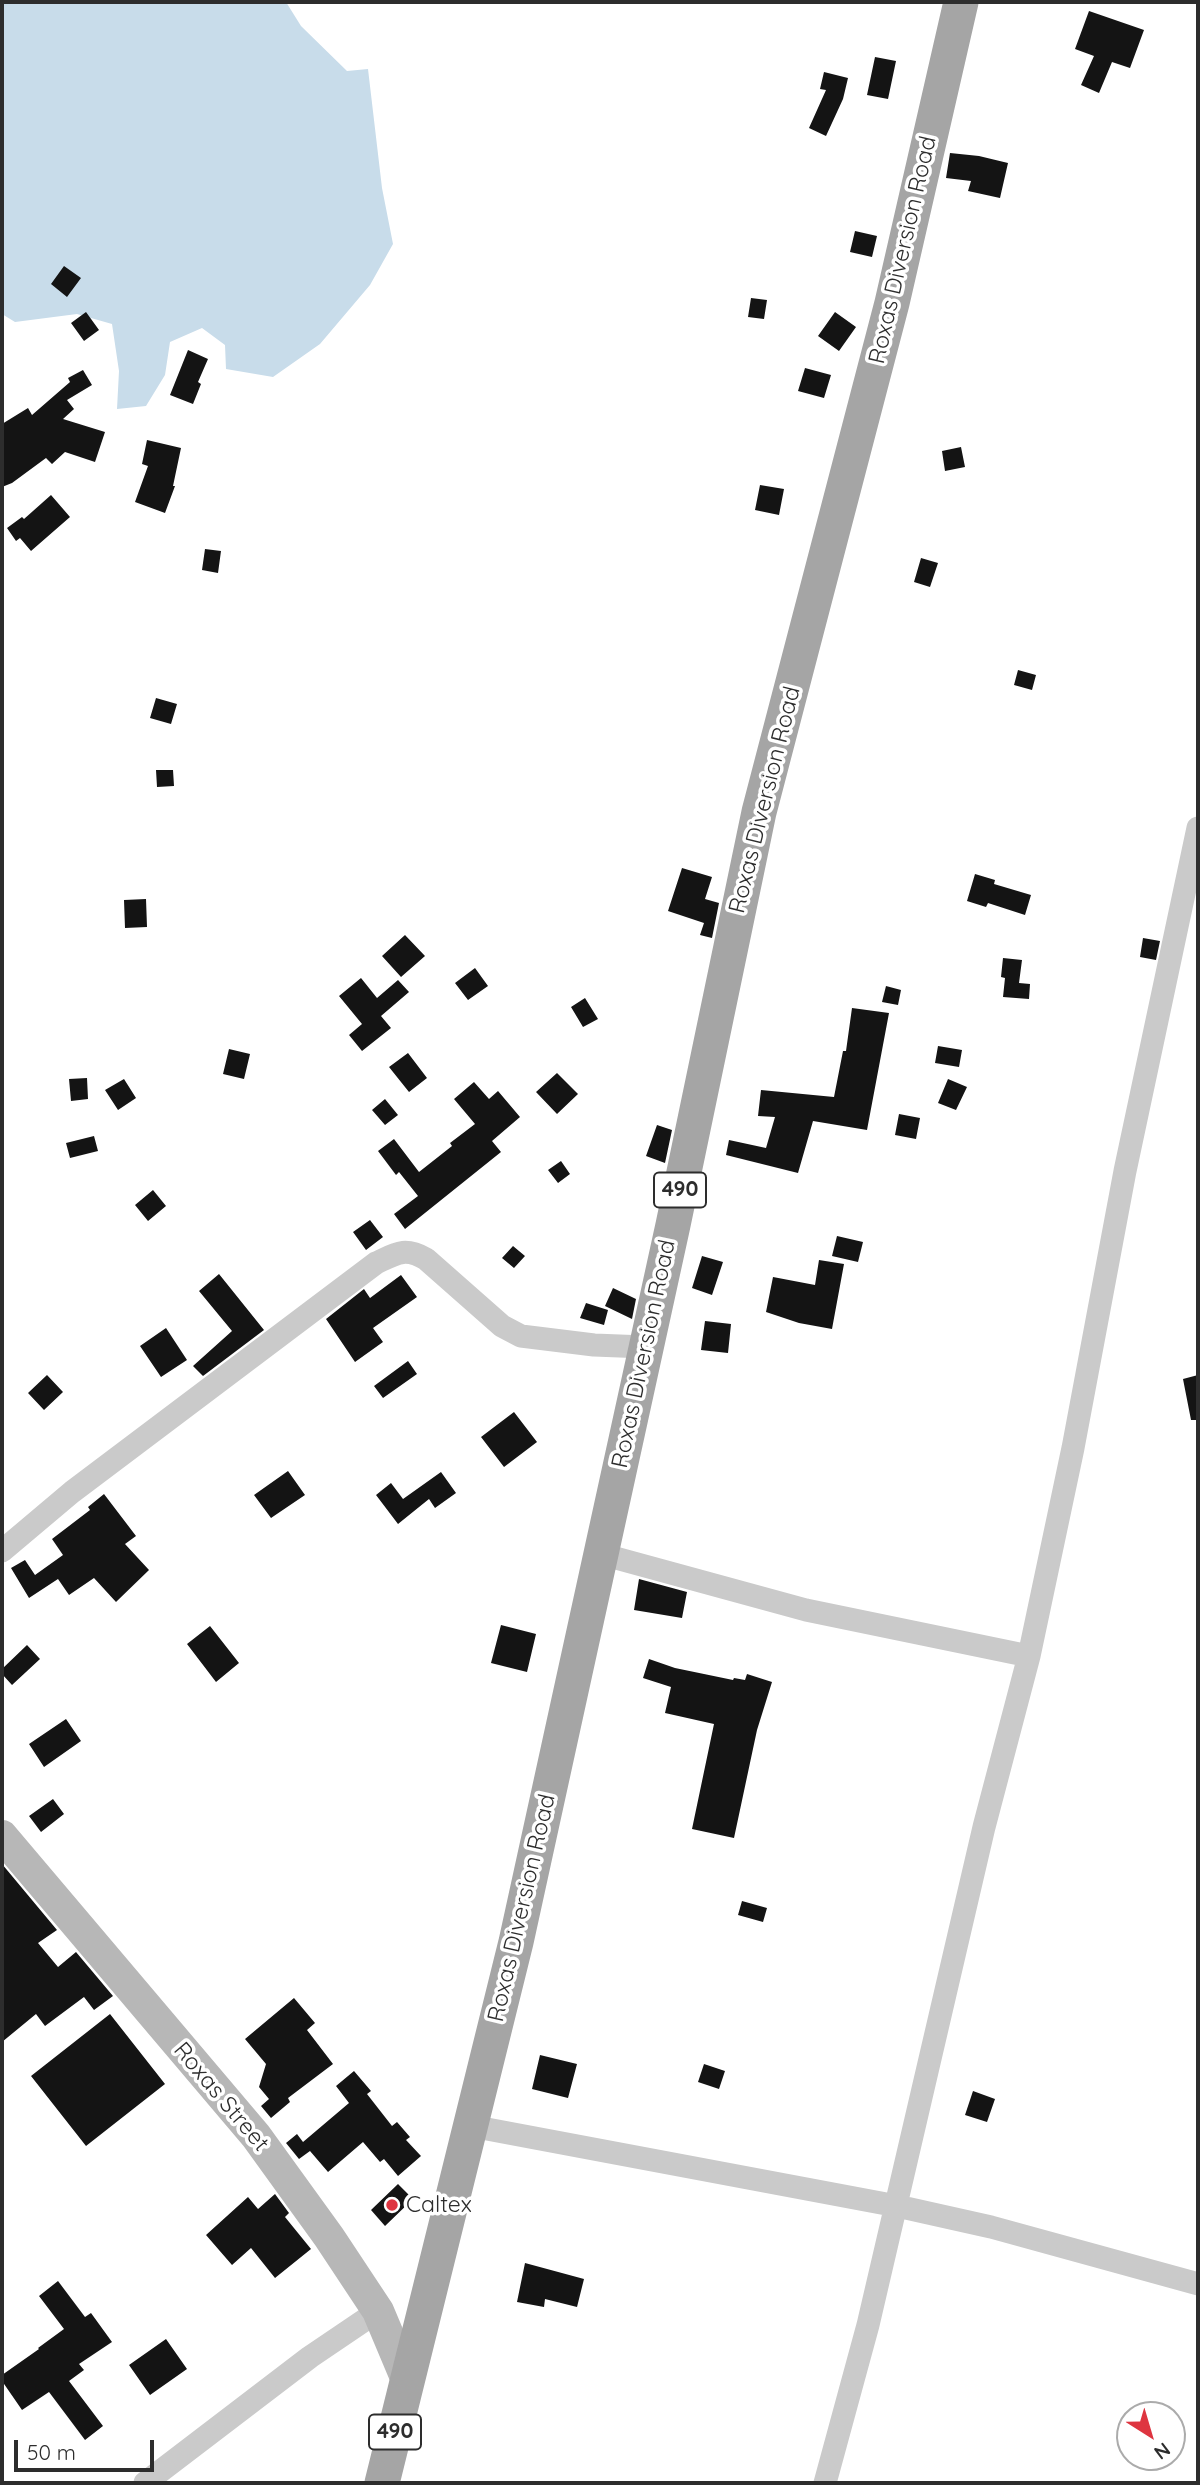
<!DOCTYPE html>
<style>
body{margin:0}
#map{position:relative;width:1200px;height:2485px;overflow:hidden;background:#fff;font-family:Quicksand,sans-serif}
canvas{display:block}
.frame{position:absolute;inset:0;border:4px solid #2d2d2d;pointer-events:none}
.north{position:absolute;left:1116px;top:2401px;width:70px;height:70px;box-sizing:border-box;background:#fff;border:2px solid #ababab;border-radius:50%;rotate:143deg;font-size:19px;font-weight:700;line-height:28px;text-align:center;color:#2d2d2d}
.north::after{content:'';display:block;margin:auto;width:24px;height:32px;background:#de3540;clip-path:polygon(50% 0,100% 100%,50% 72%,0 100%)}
.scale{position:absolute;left:14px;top:2440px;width:140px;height:32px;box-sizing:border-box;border:4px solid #2d2d2d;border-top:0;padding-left:9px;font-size:21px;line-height:24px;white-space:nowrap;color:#2d2d2d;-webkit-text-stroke:5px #fff;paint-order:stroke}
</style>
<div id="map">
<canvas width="1200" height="2485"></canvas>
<div class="frame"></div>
<div class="north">N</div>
<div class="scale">50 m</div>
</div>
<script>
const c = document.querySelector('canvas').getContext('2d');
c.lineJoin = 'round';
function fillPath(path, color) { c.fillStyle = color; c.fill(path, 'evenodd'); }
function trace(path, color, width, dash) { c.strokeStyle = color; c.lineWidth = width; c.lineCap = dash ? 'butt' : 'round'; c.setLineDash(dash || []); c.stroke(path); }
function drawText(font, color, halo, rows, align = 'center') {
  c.font = font + ' Quicksand,sans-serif'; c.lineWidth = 7; c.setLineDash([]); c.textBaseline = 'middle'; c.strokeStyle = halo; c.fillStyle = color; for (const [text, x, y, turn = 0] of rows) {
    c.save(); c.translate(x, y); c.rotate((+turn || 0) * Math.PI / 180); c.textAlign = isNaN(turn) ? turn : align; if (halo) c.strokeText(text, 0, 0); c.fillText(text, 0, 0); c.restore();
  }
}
const water = new Path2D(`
 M2,2H286L301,26L347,71L368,69L382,188L393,244L370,285L320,344L273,377L226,369L225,345L202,328L170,342L165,375L146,406L117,409L119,371L112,324L77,314L15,322L2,314Z`);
const building = new Path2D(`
 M1089,11L1144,30L1130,68L1112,62L1099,93L1081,85L1094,56L1075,49Z
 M875,57L896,61L888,99L867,95Z
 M824,72L848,78L843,99L826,136L809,128L826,90L820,89Z
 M950,153L979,156L1008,163L1000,198L968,191L971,181L946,178Z
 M855,231L877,236L872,257L850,252Z
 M64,266L81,278L67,297L51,284Z
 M751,298L767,300L764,319L748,317Z
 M86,312L99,330L84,341L71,323Z
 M835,312L856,327L839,351L818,336Z
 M188,350L208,359L198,382L201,384L193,404L170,395Z
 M805,368L831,375L824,398L798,391Z
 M83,370L92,385L67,400L74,409L63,419L105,432L95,462L65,452L52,464L46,458L12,483L2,487V424L28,408L32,415L70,382L68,378Z
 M147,440L181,448L173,486H175L165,513L135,502L148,466L142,464Z
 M961,447L965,467L945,471L942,451Z
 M760,485L784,489L779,515L755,510Z
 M51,495L70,517L31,551L20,538L16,541L7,528L22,517L24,519Z
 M205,549L221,551L218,573L202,570Z
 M921,558L938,563L930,587L914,582Z
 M1018,670L1036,675L1032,690L1014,685Z
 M156,698L177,704L171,724L150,718Z
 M156,770H173L174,786L157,787Z
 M682,868L712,877L705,899L719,903L712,938L700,935L704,923L668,911Z
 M975,874L995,880L994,884L1031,895L1025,915L988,903L986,907L967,901Z
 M146,899L147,927L125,928L124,900Z
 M405,935L425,956L401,977L382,956Z
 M1143,938L1160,941L1156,960L1140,957Z
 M1003,958L1022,960L1019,983L1030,984L1029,999L1003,997L1005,978L1001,977Z
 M475,968L488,986L468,1000L455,983Z
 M361,978L377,998L398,980L409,992L381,1016L391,1028L362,1051L349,1035L362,1024L339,996Z
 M886,986L901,990L898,1005L882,1002Z
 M585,998L598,1019L583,1027L571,1007Z
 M852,1008L889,1013L867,1130L813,1121L798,1173L726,1155L729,1140L766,1148L775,1117L758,1116L761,1090L834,1097L843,1051H846Z
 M938,1046L962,1050L959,1067L935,1063Z
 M229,1049L250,1054L244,1079L223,1074Z
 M408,1053L427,1078L409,1092L389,1067Z
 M557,1073L578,1094L557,1114L536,1092Z
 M87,1078L88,1099L71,1101L69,1079Z
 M124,1079L136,1098L118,1110L105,1090Z
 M948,1079L967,1087L956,1110L938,1103Z
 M474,1082L489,1099L498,1091L520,1117L492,1141L501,1152L405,1229L394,1214L418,1196L399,1172L396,1175L378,1151L394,1139L419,1172L452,1146L450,1143L475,1124L454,1099Z
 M385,1099L398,1115L385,1125L372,1110Z
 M899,1114L920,1118L916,1139L895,1135Z
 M657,1125L672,1130L665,1163L646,1156Z
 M94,1136L98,1151L70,1158L66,1143Z
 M561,1161L570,1174L558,1183L548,1170Z
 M153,1190L166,1206L148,1221L135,1205Z
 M370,1220L383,1237L366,1250L353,1232Z
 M837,1236L863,1242L858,1262L832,1256Z
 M513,1246L525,1256L514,1268L502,1258Z
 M702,1256L723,1262L712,1295L692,1288Z
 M819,1260L844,1264L832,1329L799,1323L766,1312L773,1277L815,1285Z
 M219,1274L264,1330L203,1376L193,1366L232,1331L199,1291Z
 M401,1275L417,1297L373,1328L383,1342L355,1362L326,1319L364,1289L370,1298Z
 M613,1288L636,1299L632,1319L605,1306Z
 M586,1303L608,1310L604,1325L580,1318Z
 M705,1321L731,1324L728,1353L701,1350Z
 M166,1328L187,1360L161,1377L140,1346Z
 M408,1361L417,1374L383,1398L374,1386Z
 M47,1375L63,1392L44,1410L28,1393Z
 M1198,1375V1420H1191L1183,1379Z
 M514,1412L537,1442L504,1467L481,1437Z
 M288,1471L305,1495L271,1518L254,1495Z
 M441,1472L456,1493L435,1508L429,1499L398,1524L376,1495L391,1483L403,1499Z
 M104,1494L136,1536L125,1544L149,1570L116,1602L94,1578L69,1595L58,1579L29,1598L11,1568L25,1560L35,1575L63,1555L52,1539L90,1510L88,1507Z
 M639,1579L687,1592L682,1618L634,1610Z
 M501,1625L536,1634L527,1672L491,1663Z
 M210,1626L239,1663L216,1682L187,1644Z
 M27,1645L40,1659L12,1685L2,1674V1669Z
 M649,1659L675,1668L733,1680L734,1678L745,1680L747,1674L772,1682L757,1730L734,1838L692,1829L714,1724L665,1713L671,1687L643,1678Z
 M66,1719L81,1741L44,1767L29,1744Z
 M53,1799L64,1814L41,1832L29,1816Z
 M2,1864L57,1930L38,1943L58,1967L76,1952L113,1996L94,2010L84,1997L45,2026L36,2014L2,2042Z
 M742,1901L767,1908L763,1922L738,1915Z
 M294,1998L315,2023L307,2030L333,2064L288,2098L290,2102L271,2118L261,2106L269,2099L259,2087L266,2064L245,2039Z
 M110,2014L165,2084L86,2146L31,2076Z
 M540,2055L577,2064L568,2098L532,2089Z
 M704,2064L725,2071L719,2089L698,2082Z
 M354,2071L371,2091L367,2094L392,2126L397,2122L410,2137L406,2140L421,2156L398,2176L384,2159L380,2162L363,2142L328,2172L310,2151L299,2159L286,2143L297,2134L303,2142L349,2103L336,2086Z
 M973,2091L995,2099L987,2122L965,2115Z
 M398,2184L413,2199L385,2226L371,2210Z
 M275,2194L289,2213L285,2217L311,2249L275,2278L251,2248L232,2265L206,2235L248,2197L258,2209Z
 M525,2263L584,2279L577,2307L545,2299L544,2307L517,2302Z
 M58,2281L85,2317L91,2313L112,2342L79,2364L84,2370L69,2381L103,2426L85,2440L49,2392L22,2410L2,2381V2375L39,2349L38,2348L64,2329L39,2296Z
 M166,2339L187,2369L150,2395L129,2365Z`);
const minor = new Path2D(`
 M2,1551L72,1492L376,1263C397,1253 405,1247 426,1259L502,1326L521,1336L594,1345L645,1347
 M601,1554L806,1610L1029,1656
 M471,2126L897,2206L991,2227L1198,2284
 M145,2483L310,2357L378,2311
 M825,2483L868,2325L984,1827L1029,1656L1073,1448L1125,1171L1198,828`);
const secondary = new Path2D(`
 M2,1836L256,2136L329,2237L378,2311L407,2380`);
const primary = new Path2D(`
 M382,2483L516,1942L673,1225L759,812L892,303L961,2`);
const markers = [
 [392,2205,7,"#de3540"]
];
const shields = [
 [680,1190,52],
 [395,2432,52]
];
const shieldNames = [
 ["490",680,1190],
 ["490",395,2432]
];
const streetNames = [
 ["Roxas Diversion Road",903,250,-77],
 ["Roxas Diversion Road",765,800,-76],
 ["Roxas Diversion Road",644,1354,-78],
 ["Roxas Diversion Road",522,1908,-77],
 ["Roxas Street",221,2097,50]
];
const poiNames = [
 ["Caltex",406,2205]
];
fillPath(water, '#c8dcea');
fillPath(building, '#141414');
trace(minor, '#cacaca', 23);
trace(secondary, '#b7b7b7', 32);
trace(primary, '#a5a5a5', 35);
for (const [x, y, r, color] of markers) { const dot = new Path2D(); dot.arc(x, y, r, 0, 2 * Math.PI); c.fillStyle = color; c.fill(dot); trace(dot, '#fff', 2.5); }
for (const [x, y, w] of shields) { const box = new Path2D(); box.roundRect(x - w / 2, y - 17.5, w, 35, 5); c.fillStyle = '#fff'; c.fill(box); trace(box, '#2d2d2d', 2); }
drawText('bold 21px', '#2d2d2d', null, shieldNames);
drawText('23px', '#2d2d2d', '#fff', streetNames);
drawText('23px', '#2d2d2d', '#fff', poiNames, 'left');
</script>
